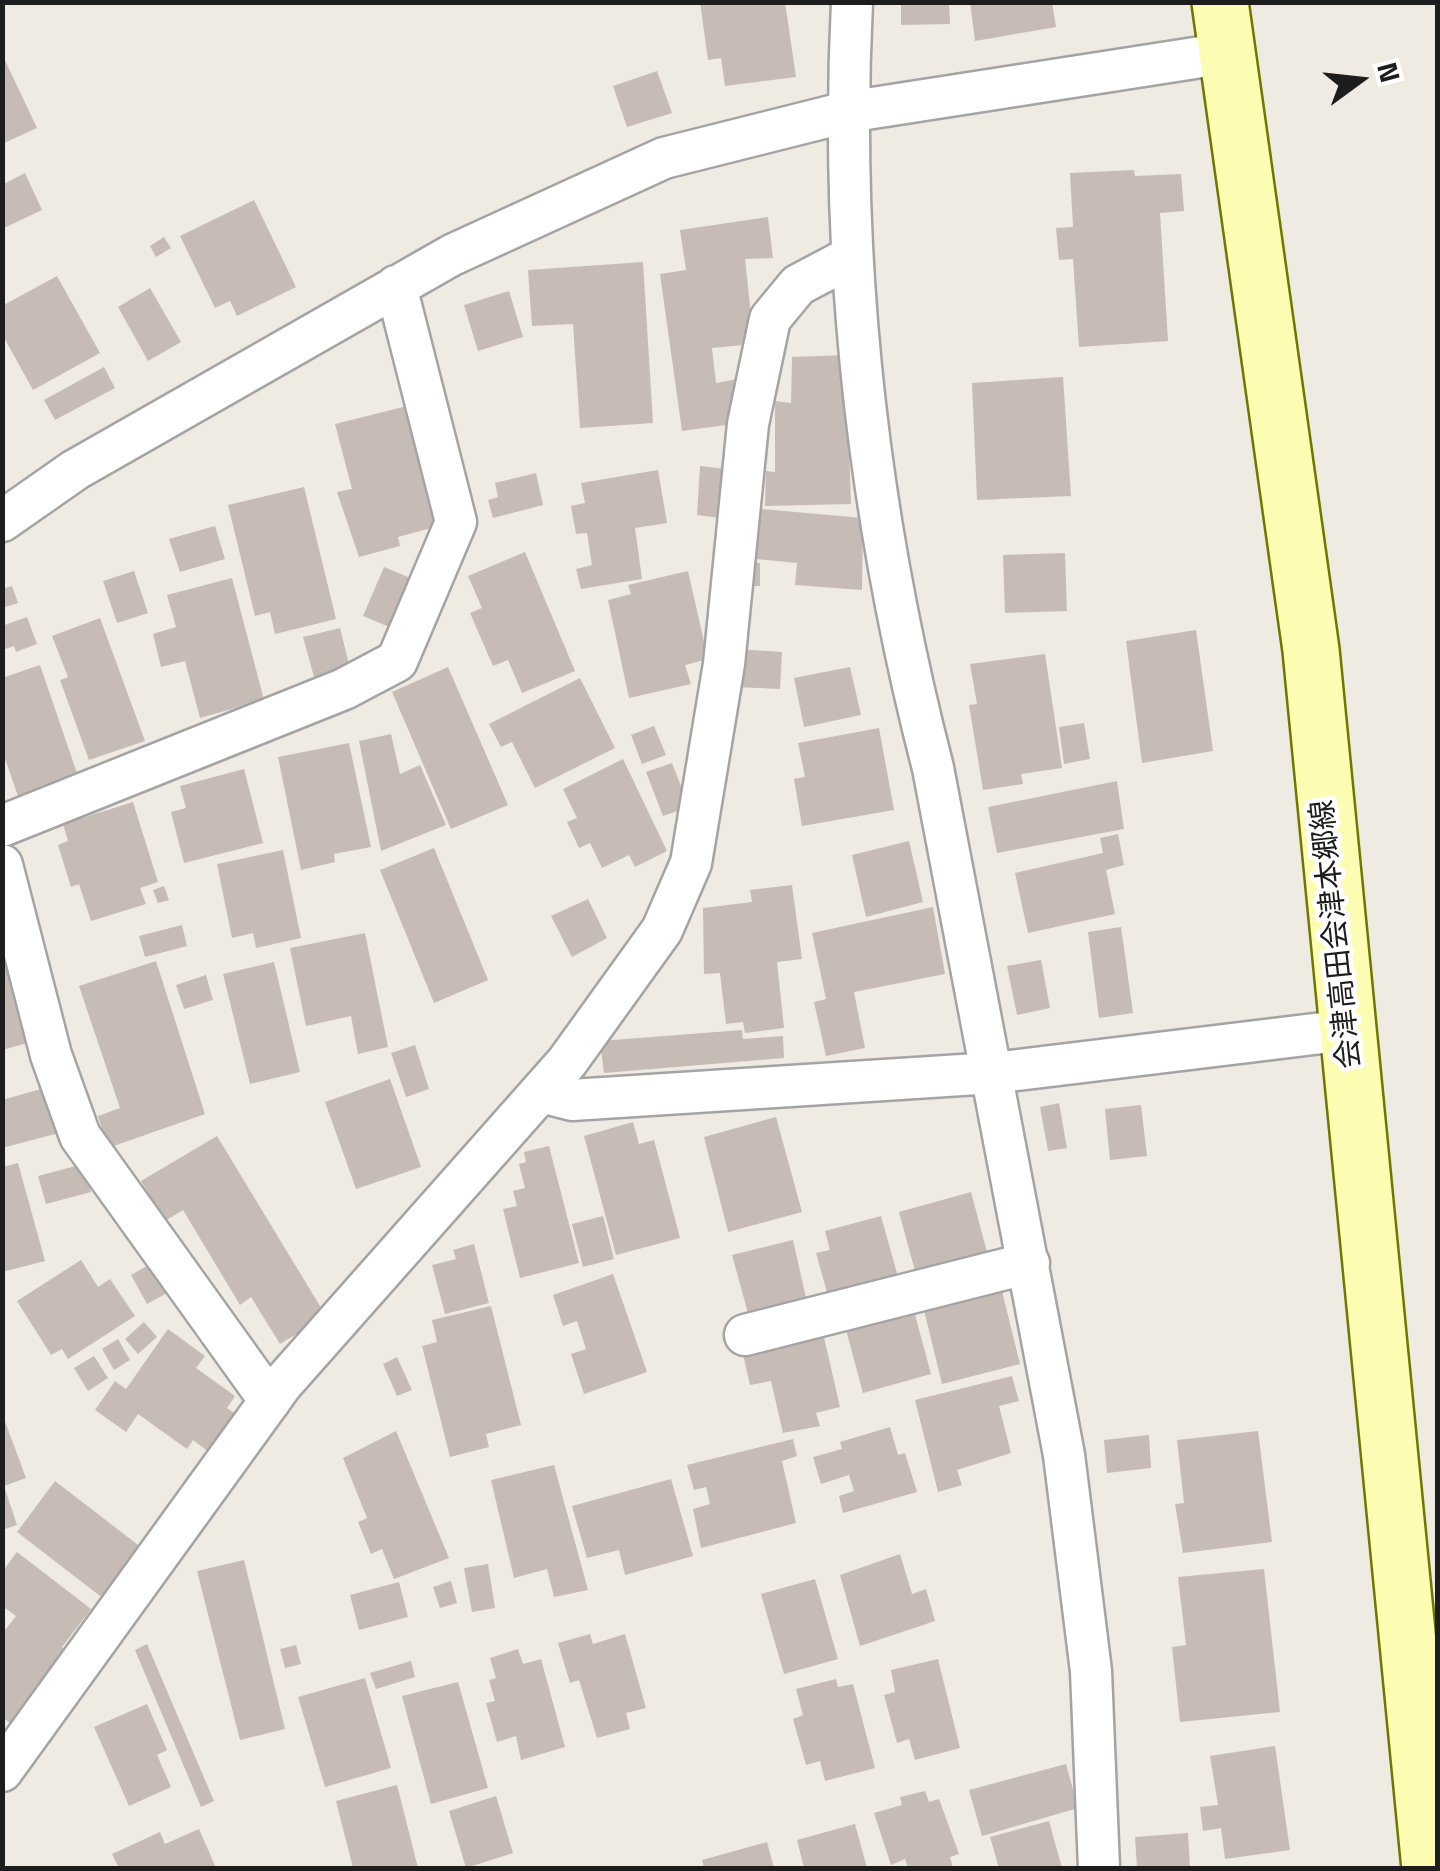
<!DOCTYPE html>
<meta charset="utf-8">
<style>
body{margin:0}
#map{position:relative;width:1440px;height:1871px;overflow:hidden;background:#efeae2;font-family:"Titillium Web",sans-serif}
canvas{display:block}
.frame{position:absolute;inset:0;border:5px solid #1d1d1d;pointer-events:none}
.north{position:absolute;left:1310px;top:30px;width:100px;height:100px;-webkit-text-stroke:8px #fff;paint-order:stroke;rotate:75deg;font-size:28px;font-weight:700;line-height:40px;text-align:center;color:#1d1d1d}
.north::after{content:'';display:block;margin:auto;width:35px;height:45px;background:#1d1d1d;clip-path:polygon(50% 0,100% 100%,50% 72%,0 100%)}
</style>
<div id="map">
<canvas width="1440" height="1871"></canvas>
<div class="frame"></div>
<div class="north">N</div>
</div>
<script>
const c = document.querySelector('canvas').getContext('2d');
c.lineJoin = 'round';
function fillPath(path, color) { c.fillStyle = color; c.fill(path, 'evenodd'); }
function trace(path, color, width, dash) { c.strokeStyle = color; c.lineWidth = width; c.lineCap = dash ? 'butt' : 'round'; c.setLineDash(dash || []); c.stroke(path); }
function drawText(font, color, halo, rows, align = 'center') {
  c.font = font + ' "Titillium Web","Noto Sans JP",sans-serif'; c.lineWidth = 9; c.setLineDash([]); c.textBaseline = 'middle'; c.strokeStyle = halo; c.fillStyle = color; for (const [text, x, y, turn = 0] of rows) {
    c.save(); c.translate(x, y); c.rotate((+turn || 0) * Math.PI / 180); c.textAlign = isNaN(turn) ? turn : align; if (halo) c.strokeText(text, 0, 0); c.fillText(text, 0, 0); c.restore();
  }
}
const building = new Path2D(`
 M700,2H785L796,77L725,86L721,58L708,60Z
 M901,2H949L950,24L901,25Z
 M970,2H1052L1056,27L975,41Z
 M2,54L37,128L2,144Z
 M657,71L672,113L627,127L613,86Z
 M1134,170L1135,176L1181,174L1184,211L1160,213L1168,341L1079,347L1073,259L1059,260L1056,228L1073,227L1070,173Z
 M25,173L42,210L4,228L2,185Z
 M254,200L296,287L237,316L230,301L215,308L180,236Z
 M768,217L773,258L745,259L754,344L712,348L716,383L737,379L740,400L733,424L682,431L660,274L686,270L680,230Z
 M164,237L171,248L156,257L150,246Z
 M643,262L653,423L580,428L573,324L532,326L528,270Z
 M57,276L100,353L33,390L2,334V306Z
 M150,288L181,342L148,361L118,307Z
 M509,291L523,337L478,351L464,305Z
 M846,355L851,504L765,506L766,471L775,472V401L791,403L792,357Z
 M104,367L115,388L55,420L44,400Z
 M1063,377L1071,496L977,500L972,383Z
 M411,405L442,525L398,537L400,546L359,557L337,492L352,489L335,424Z
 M700,466L726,469L720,518L697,515Z
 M658,470L667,523L635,528L642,579L581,589L576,569L592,565L587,533L576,534L571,506L585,503L581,483Z
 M536,473L543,505L493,518L488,500L498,497L495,483Z
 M304,487L336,619L275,634L270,612L255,616L228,505Z
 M761,509L863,518L862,590L795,585L797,563L756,559Z
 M215,526L225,559L180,572L169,539Z
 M525,552L575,671L522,693L508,660L493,666L470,613L482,608L468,576Z
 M1065,553L1067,611L1005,613L1003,555Z
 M746,562L760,563V586H746Z
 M384,567L415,580L394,629L363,616Z
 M134,571L148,613L117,623L103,581Z
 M688,571L708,659L685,665L691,684L629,698L608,600L631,594L628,585Z
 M232,578L264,700L200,718L185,661L161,667L153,634L176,627L167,595Z
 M12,586L18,603L2,608V589Z
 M27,617L37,644L16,652L14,646L2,650V626Z
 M100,618L145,741L89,760L60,680L68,677L52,636Z
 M340,628L350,668L314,677L303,637Z
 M1196,630L1213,751L1142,763L1126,641Z
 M737,649L782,652L780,689L736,687Z
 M1045,654L1062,768L1021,774L1023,784L983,790L969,705L977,704L970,664Z
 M40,665L78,776L18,796L2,750V678Z
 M448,667L508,805L451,829L392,692Z
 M850,667L861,715L804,727L794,678Z
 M580,678L615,748L535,788L512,742L501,747L489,724Z
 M1084,723L1090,759L1064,764L1059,727Z
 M654,726L666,755L642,764L631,735Z
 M879,728L894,810L802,826L794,779L805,777L798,743Z
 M391,734L400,774L420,765L446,825L381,851L359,741Z
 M349,743L371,847L334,854L335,862L301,870L278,757Z
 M623,759L667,851L635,867L629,855L602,868L590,843L579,848L567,822L577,818L563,789Z
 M672,763L689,807L663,816L646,772Z
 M244,769L263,843L184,863L171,812L186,808L180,786Z
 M1117,781L1124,829L997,853L988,807Z
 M133,802L158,882L140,888L146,904L91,921L79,884L71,887L58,845L68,841L63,824Z
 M1118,834L1124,865L1106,870L1115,914L1028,933L1015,873L1103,853L1100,838Z
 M909,841L923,902L866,917L852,855Z
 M434,848L488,980L434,1003L380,870Z
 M283,850L301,938L256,948L253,933L232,938L217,864Z
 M792,885L802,959L777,962L784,1028L745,1033L743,1022L726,1024L720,973L704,974L703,908L752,902L750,890Z
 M164,886L169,900L158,903L153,890Z
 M588,899L607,938L572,957L551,916Z
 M933,907L945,974L854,992L865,1048L826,1056L814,1002L826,999L812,933Z
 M182,925L187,946L145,957L139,936Z
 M1121,927L1133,1013L1099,1018L1088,932Z
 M2,928L35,1041L2,1050Z
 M365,933L388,1047L358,1054L351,1016L306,1026L290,948Z
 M1041,960L1050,1008L1017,1015L1007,966Z
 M156,961L205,1114L108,1148L98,1116L120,1108L79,986Z
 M274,962L300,1072L250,1084L223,974Z
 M206,975L213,1000L184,1009L176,985Z
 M742,1030L743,1039L783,1036L784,1058L604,1073L600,1041Z
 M415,1045L429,1089L406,1097L391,1053Z
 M390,1079L421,1167L356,1189L325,1102Z
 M48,1087L59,1133L2,1148V1100Z
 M1059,1103L1067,1148L1048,1151L1040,1107Z
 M1141,1105L1147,1156L1110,1160L1105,1109Z
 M776,1117L802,1212L728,1232L704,1137Z
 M633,1122L639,1144L654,1140L680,1238L616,1255L584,1136Z
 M217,1136L326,1316L280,1344L251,1297L240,1305L183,1210L165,1221L141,1181Z
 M549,1146L579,1263L520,1278L503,1209L517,1206L513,1191L525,1188L519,1164L526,1162L524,1152Z
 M18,1163L45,1261L2,1272V1167Z
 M83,1164L91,1192L46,1204L38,1176Z
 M971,1192L987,1252L915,1271L899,1212Z
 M603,1216L614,1259L583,1267L572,1224Z
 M881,1216L898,1277L828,1296L816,1253L830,1250L825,1231Z
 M793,1240L806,1298L748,1313L732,1255Z
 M474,1244L489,1303L445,1314L432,1265L456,1259L453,1250Z
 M81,1260L98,1287L110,1279L135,1316L68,1359L62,1349L51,1355L17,1301Z
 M152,1263L169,1292L147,1304L131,1275Z
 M613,1274L647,1372L584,1394L571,1354L586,1349L577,1321L563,1326L553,1295Z
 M1001,1287L1020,1364L942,1384L923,1306Z
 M491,1306L521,1425L486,1434L489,1447L450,1457L422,1346L437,1342L432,1320Z
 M914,1311L931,1374L863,1393L846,1330Z
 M144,1322L157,1337L138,1354L125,1339Z
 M168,1329L205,1356L196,1368L235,1396L227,1408L240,1417L213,1455L193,1440L187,1449L138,1414L126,1432L95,1410L115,1381L126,1389Z
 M823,1333L840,1407L816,1413L820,1426L783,1433L771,1381L750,1385L742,1350Z
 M118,1339L130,1360L114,1370L102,1349Z
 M94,1356L108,1378L88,1391L74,1368Z
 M397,1357L412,1390L397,1396L383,1364Z
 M1012,1376L1019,1401L999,1406L1011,1453L957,1470L962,1485L938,1492L915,1400Z
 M3,1416L26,1478L4,1486L17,1525L2,1530Z
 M890,1427L898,1455L905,1453L917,1492L843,1513L839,1496L854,1491L849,1475L821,1484L813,1457L842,1449L840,1442Z
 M396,1431L449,1558L394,1579L382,1549L371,1554L358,1522L367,1518L343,1458Z
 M1258,1431L1272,1542L1183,1553L1175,1504L1184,1503L1177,1440Z
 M1149,1435L1151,1468L1107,1473L1104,1440Z
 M793,1439L797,1456L782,1461L796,1523L701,1548L693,1509L710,1504L706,1487L694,1490L687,1465Z
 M554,1465L588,1590L554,1597L547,1569L514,1578L491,1480Z
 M671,1479L693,1556L625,1575L619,1550L587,1558L572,1506Z
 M55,1481L142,1548L104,1599L17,1532Z
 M17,1552L91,1609L62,1647L74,1658L18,1729L2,1717V1634L16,1616L2,1606V1572Z
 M900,1554L912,1594L926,1589L935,1621L860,1646L840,1575Z
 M244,1560L285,1729L240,1740L197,1571Z
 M488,1564L495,1608L472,1612L464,1568Z
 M1264,1569L1280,1712L1180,1722L1172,1647L1186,1645L1178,1577Z
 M815,1579L838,1659L784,1674L761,1594Z
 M451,1581L457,1603L440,1608L433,1587Z
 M399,1582L408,1617L359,1630L350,1595Z
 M590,1634L593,1644L625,1634L646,1708L626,1713L630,1729L597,1738L579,1680L570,1683L558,1643Z
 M147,1644L214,1801L201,1807L135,1650Z
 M296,1645L301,1664L285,1668L280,1649Z
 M518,1649L523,1664L541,1659L565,1747L521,1760L516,1736L497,1742L486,1703L495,1701L489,1680L496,1678L490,1658Z
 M938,1659L960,1748L915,1760L909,1739L897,1743L884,1695L895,1692L891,1670Z
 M411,1661L415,1677L376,1689L370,1673Z
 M365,1678L391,1768L325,1787L298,1697Z
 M836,1679L838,1687L853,1684L875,1768L825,1781L820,1761L806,1765L793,1719L803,1715L796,1689Z
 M458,1682L488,1788L431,1804L402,1696Z
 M147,1704L167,1750L157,1755L171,1787L129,1806L94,1727Z
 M1275,1746L1290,1850L1225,1859L1221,1828L1203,1831L1200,1807L1218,1805L1210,1756Z
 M1066,1764L1078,1808L982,1836L969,1790Z
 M397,1785L418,1868H353L336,1801Z
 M925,1791L929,1802L939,1799L959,1854L950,1857L953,1868H908L905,1859L891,1865L874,1813L902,1805L900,1797Z
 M496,1796L513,1853L466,1868L449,1811Z
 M1049,1821L1062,1868H999L990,1837Z
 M855,1824L867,1868H804L797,1840Z
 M199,1829L216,1868H119L112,1854L160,1832L165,1844Z
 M1188,1833L1190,1868H1137L1135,1837Z
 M767,1842L774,1868H704L702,1860Z`);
const street = new Path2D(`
 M852,2C839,261 868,517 933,768L1064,1455L1091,1671L1099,1868
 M2,521L75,470L452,255L664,158L847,112L1227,53
 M2,826L344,689L397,661L456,522L396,286
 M2,865L51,1055L80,1136L270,1401
 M541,1092L572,1100L993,1073L1347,1030
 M745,1335L1029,1263
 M2,1771L282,1384L567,1062L662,930L691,863L724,664L748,424L770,319L798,285L851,257`);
const secondary = new Path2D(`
 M1220,2L1311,650L1430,1868`);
const streetNames = [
 ["会津高田会津本郷線",1338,934,-96]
];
fillPath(building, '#c7bcb5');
trace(street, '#a4a4a4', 45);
trace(secondary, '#6f7700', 60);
trace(street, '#fff', 40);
trace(secondary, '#fcfdb2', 55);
drawText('30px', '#1d1d1d', '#fff', streetNames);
</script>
